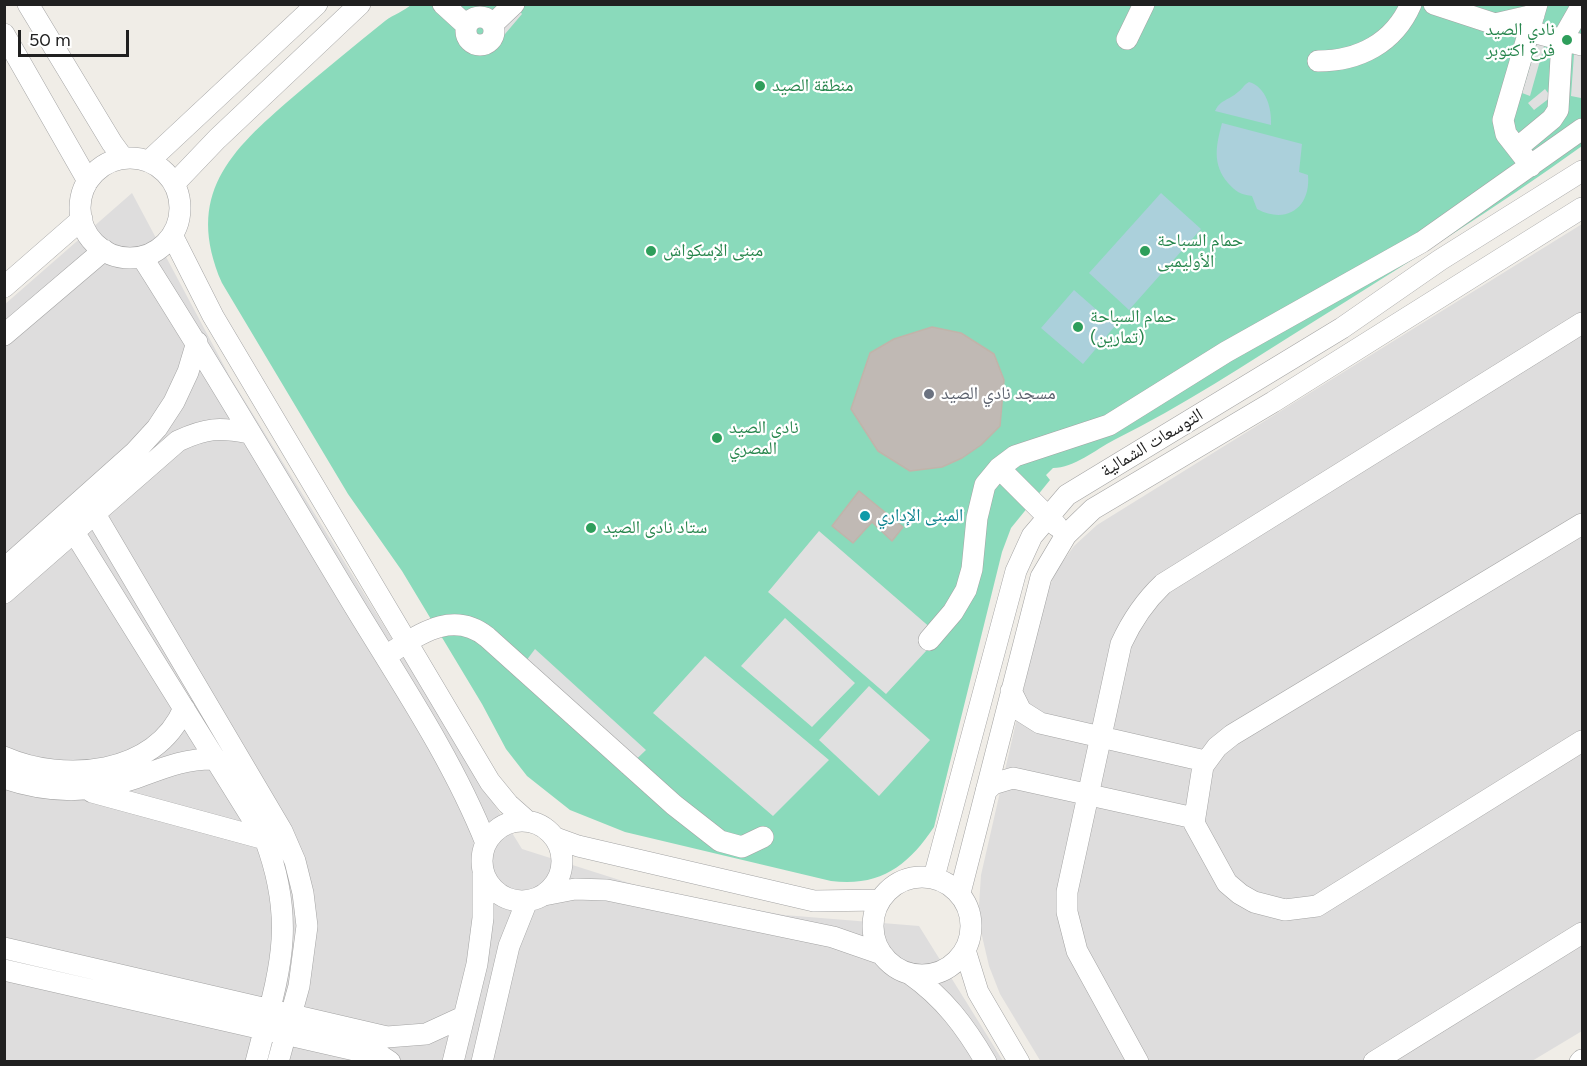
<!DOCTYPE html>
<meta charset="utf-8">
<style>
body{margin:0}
#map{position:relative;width:1587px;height:1066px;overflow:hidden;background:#f0ede7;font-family:Figtree,sans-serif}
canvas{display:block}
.frame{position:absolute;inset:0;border:6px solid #202020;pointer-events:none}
.scale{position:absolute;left:18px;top:30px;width:111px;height:27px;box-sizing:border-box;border:3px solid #202020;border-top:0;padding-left:8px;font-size:18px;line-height:21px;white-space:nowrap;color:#202020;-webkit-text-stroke:4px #fff;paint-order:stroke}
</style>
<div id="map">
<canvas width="1587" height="1066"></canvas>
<div class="frame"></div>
<div class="scale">50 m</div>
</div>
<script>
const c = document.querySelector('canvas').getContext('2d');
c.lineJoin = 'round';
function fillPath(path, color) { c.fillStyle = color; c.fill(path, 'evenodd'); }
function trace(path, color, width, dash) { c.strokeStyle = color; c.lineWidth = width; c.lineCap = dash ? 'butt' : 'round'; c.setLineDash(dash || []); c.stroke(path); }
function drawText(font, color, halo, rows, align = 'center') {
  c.font = font + ' Figtree,"Noto Naskh Arabic",sans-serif'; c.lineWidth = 4.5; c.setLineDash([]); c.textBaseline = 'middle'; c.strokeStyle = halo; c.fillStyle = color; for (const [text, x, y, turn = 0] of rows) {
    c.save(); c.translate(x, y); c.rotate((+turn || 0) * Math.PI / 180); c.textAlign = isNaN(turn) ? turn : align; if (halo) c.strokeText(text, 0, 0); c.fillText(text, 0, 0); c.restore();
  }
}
const residential = new Path2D(`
 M132,193L230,377L522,849L651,890L784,915L919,926L1003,1061H5L4,305Z
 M1582,224V1031L1532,1061L1041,1062L1000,994L989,966L982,936L979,905L981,875L1044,600L1056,571L1074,546L1097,525Z`);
const pitch = new Path2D(`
 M412,4L1582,5V146C1495,209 1404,265 1313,322C1247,363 1183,406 1114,440C1095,450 1074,468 1053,468L1046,475L1050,480L1011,528L1002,552L934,827C908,866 880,887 831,881L625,832L570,810L527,776L506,749L482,704L402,571L348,494L222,283C184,195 230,151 293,97C323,71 354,46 385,21C394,14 403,12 412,4Z`);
const parking = new Path2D(`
 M516,6L522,14L494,47L486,41Z
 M1538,40L1545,43L1530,96L1522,93Z
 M1574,54L1582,55L1581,98L1571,96Z
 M1545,89L1551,97L1534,110L1528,103Z
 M819,531L940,636L886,694L768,592Z
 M785,618L855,683L812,727L741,666Z
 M535,649L646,750L622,773L517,673Z
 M705,656L829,760L773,816L653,713Z
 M869,686L930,740L879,796L819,740Z`);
const water = new Path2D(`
 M1249,82C1266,87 1272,108 1271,125L1215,111C1221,99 1228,101 1238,92C1243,89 1243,85 1249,82Z
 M1222,123L1302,144L1299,172L1308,175C1311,207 1287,225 1257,209L1252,196C1240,194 1236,192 1228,183C1212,164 1216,146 1222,123Z
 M1161,193L1201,229L1129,310L1089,273Z
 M1074,290L1115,326L1083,364L1041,328Z`);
const building = new Path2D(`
 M932,327L961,333L994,354L1004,380L1000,426L981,445L962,458L942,467L910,471L878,451L851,409L870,353L894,339Z
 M859,491L903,527L892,541L872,522L853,543L832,526Z`);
const minor = new Path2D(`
 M28,4L112,143L123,158
 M443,4L466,25
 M1434,4L1495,24L1534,15
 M466 31a14 14 0 1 1 28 0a14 14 0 1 1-28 0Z
 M493,24L514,4
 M1529,31L1582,45
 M4,34L88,181
 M1127,39L1144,4
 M1318,61C1359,61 1394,43 1411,4
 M1517,148L1552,119L1558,110L1562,40L1582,5
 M80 208a50 50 0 1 1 100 0a50 50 0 1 1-100 0Z
 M149,161L317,4
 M1531,166L1506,134L1503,120L1537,4
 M175,183L217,139L360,4
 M172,235L213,316L490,782L508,804L526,820
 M142,257C213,368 279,481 347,594C395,674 451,755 486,843
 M4,287L82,219
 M4,335L104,250
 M999,468L1057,526
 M85,497L282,831L295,861L303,893L307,926L299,986L278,1062
 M64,516L265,839C298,927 278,975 256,1062
 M1582,524L1232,735L1217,747L1203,766L1194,823L1227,883L1240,894L1254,902L1285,910L1317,906L1582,741
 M4,569L135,452L157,428L174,402L188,372L197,342
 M4,593L178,441C206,428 219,427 249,433
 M929,640L953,612L966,590L972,569L977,518L985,485L999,468L1015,456L1109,425L1226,352L1422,242L1582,129
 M395,650C424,630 456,612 487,637L674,805L720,841L742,847L763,837
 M1011,691L1021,711L1040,723L1205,761
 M4,757C63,783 156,776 184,708
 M4,778C48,793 92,794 136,778C163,768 186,758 216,759
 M986,791L993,784L1013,778L1194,818
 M92,792L265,839
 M482 861a40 40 0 1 1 80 0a40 40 0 1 1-80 0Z
 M556,838L578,846L814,901L880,900
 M873 926a49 49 0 1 1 98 0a49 49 0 1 1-98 0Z
 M934,877L1016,571L1032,536L1067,495L1342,328L1440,260L1582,171
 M960,893L1041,577L1066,535L1093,509L1273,402L1582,208
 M544,895L575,889L607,890L833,937L882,954
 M4,948L387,1037L426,1034L463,1017
 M965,950L978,992L1019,1062
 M4,970L381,1056L390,1062
 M910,974C944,998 965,1026 986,1062
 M453,1062L477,964L483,918V873
 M482,1062L509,946L527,901
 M1138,1062L1077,951L1067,912V892L1121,644C1132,620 1144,602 1163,584L1582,323
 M1374,1062L1582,933
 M1580,1062L1582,1060`);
const markers = [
 [1567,40,6,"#2e9e5b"],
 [760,86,6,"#2e9e5b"],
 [651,251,6,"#2e9e5b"],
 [1145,251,6,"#2e9e5b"],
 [1078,327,6,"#2e9e5b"],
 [929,394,6,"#6b7280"],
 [717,438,6,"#2e9e5b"],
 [865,516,6,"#0f9aa8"],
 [591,528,6,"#2e9e5b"]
];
const leisureNames = [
 ["نادي الصيد",1555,30,"right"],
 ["فرع اكتوبر",1555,51,"right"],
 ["منطقة الصيد",772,86],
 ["حمام السباحة",1157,241],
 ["الأوليمبى",1157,262],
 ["مبنى الإسكواش",663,251],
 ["حمام السباحة",1090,317],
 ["(تمارين)",1090,338],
 ["نادى الصيد",729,428],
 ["المصري",729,449],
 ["ستاد نادى الصيد",603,528]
];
const worshipNames = [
 ["مسجد نادي الصيد",941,394]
];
const streetNames = [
 ["التوسعات الشمالية",1152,443,-31]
];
const cultureNames = [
 ["المبنى الإداري",877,516]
];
fillPath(residential, '#dedddd');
fillPath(pitch, '#8adabb');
fillPath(parking, '#e0e0e0');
fillPath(water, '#abd0db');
fillPath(building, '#c0b9b4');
trace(building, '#c1b4aa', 1.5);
trace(minor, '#a4a4a4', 22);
trace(minor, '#fff', 21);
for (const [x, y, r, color] of markers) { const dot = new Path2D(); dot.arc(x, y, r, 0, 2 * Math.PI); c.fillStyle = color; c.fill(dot); trace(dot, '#fff', 2); }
drawText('18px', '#27864d', '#fff', leisureNames, 'left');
drawText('18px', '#5b616d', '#fff', worshipNames, 'left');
drawText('18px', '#202020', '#fff', streetNames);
drawText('18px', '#0d838f', '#fff', cultureNames, 'left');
</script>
